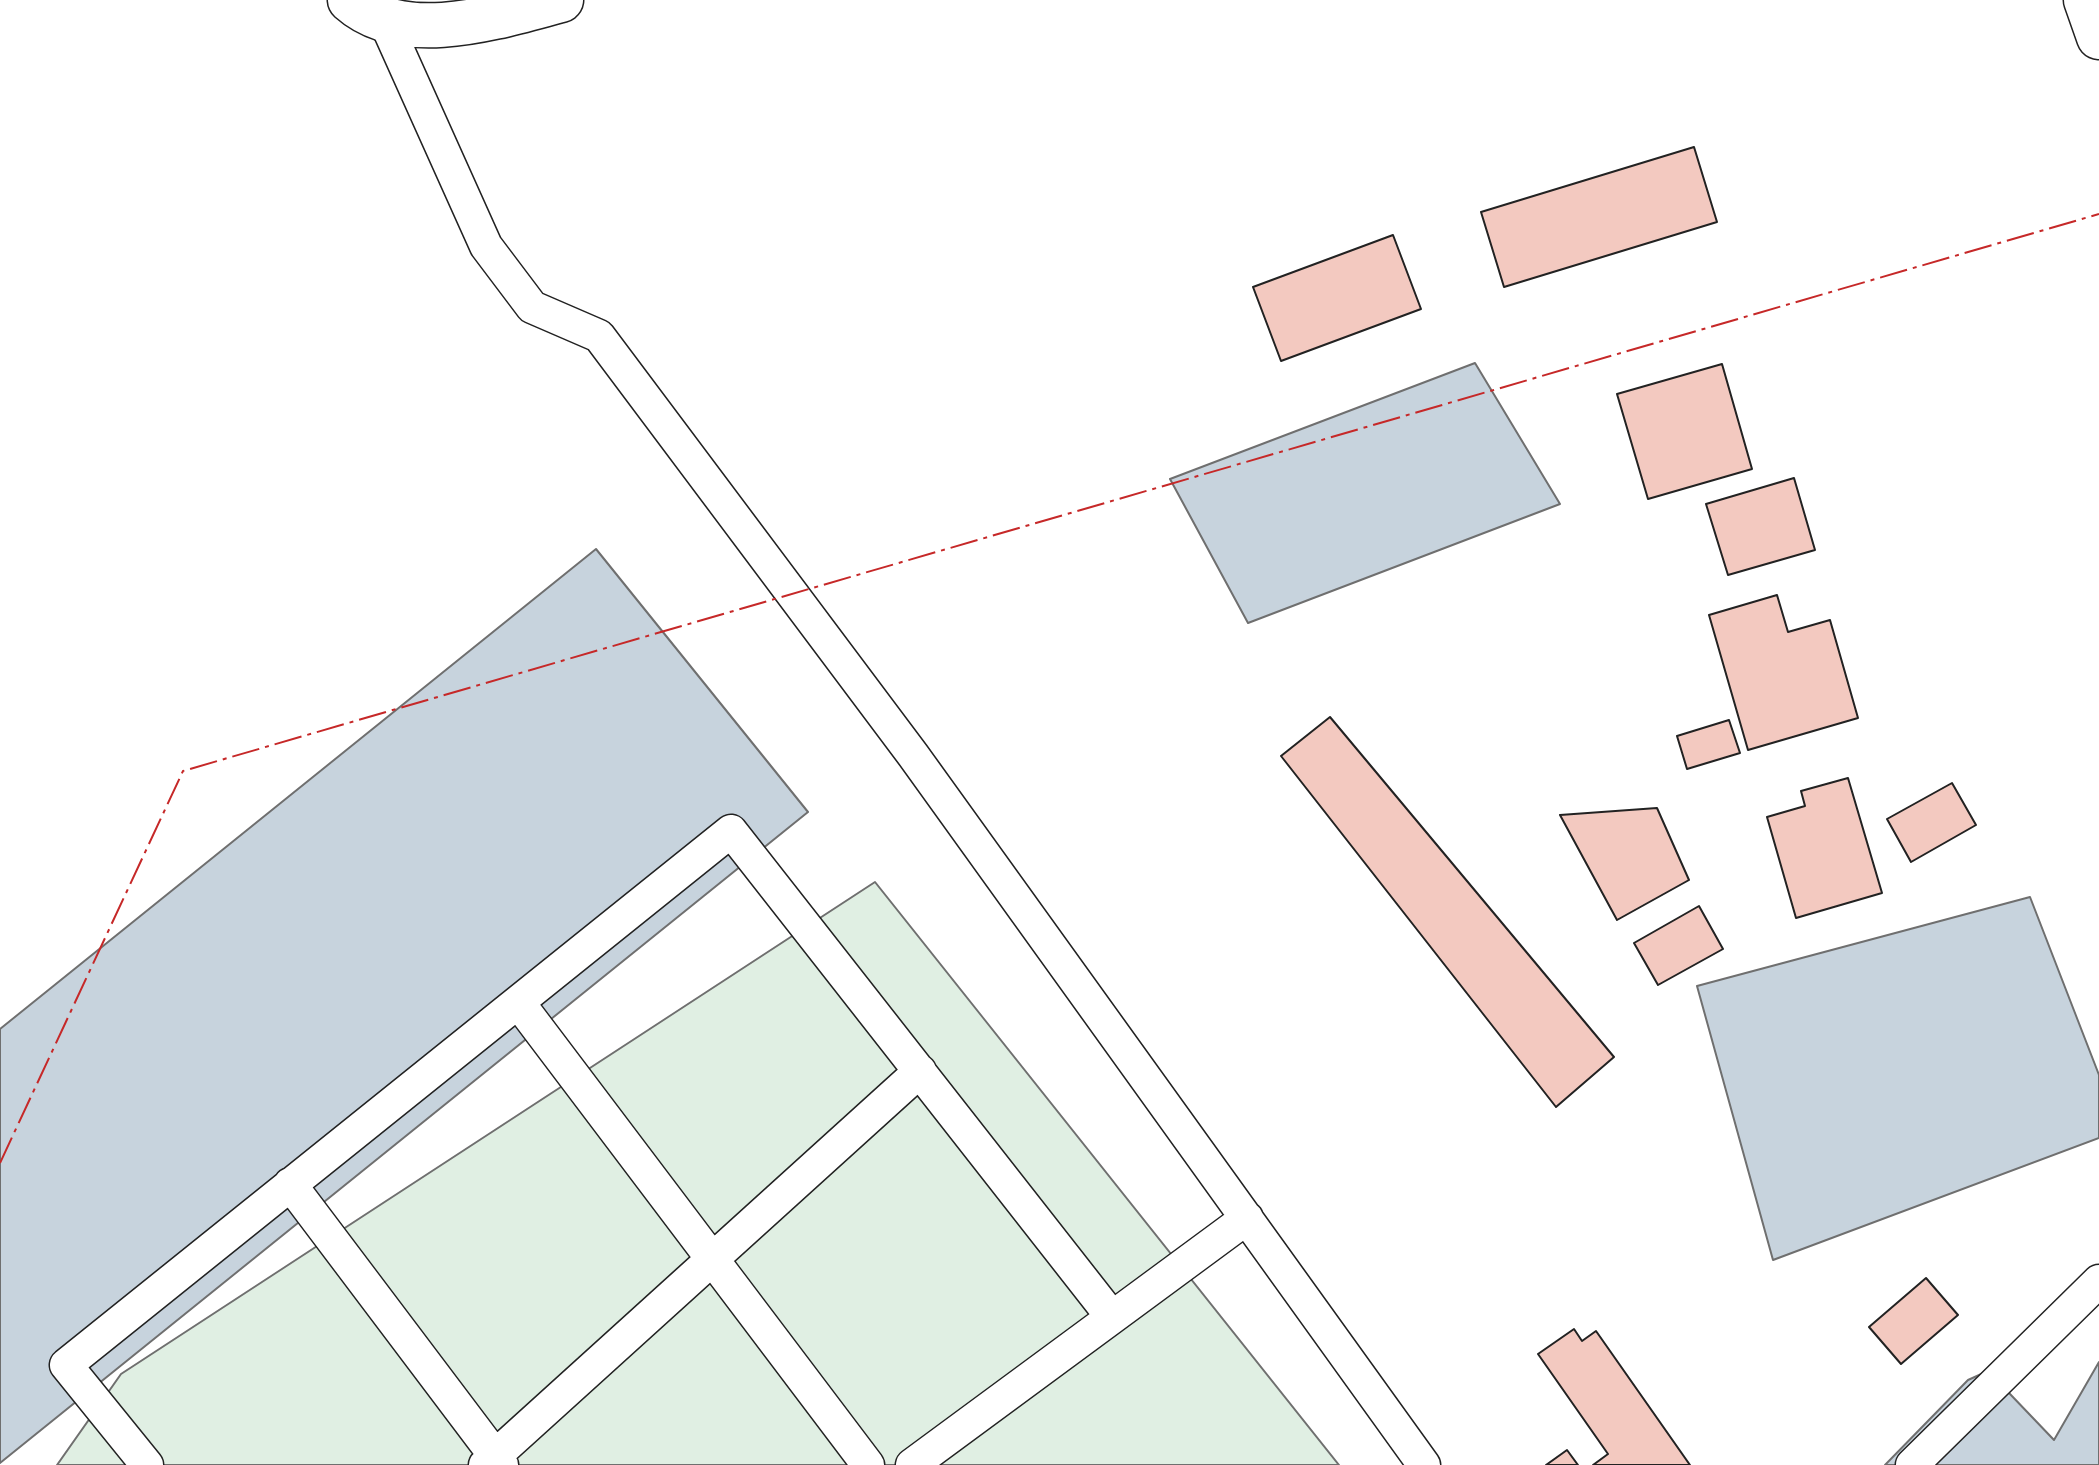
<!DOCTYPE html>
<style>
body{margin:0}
canvas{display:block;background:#fff}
</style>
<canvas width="2099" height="1465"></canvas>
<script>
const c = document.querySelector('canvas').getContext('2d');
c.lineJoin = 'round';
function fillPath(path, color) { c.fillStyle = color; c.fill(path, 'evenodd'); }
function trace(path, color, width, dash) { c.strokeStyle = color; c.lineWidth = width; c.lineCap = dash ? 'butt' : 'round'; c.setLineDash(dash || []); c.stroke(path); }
const green = new Path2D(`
 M875,882L1339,1465H57L121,1374Z`);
const water = new Path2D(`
 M1475,363L1560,504L1248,623L1170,479Z
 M596,549L808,812L0,1463V1029Z
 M2030,897L2099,1075V1138L1773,1260L1697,986Z
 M2099,1362V1465H1885L1968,1380L1988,1371L2054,1440Z`);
const building = new Path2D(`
 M1694,147L1717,222L1504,287L1481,212Z
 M1393,235L1421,309L1281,361L1253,287Z
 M1722,364L1752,469L1648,499L1617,394Z
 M1794,478L1815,550L1728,575L1706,504Z
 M1777,595L1788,632L1830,620L1858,718L1748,750L1709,615Z
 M1330,717L1614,1057L1556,1107L1281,756Z
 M1729,720L1740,753L1687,769L1677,736Z
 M1848,778L1882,893L1796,918L1767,817L1805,806L1801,791Z
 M1952,783L1976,825L1911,862L1887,819Z
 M1657,808L1689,880L1617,920L1560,815Z
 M1699,906L1723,949L1658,985L1634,943Z
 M1926,1278L1958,1315L1901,1364L1869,1327Z
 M1574,1329L1582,1341L1596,1331L1690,1465H1593L1608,1454L1538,1354Z
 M1567,1450L1578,1465H1546Z`);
const street = new Path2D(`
 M384,19L486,246L532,307L599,336L913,755L1424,1465
 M518,1002L868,1465
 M290,1184L502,1465
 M147,1465L66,1365L731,831L1112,1317
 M485,1465L920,1071
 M912,1465L1247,1218
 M1912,1465L2099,1281`);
const secondary = new Path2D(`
 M350,0C404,48 500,16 561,0
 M2086,0L2099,37`);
const power = new Path2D(`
 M0,1163L183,771L2099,214`);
fillPath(green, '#e0efe3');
trace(green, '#6f6f6f', 2);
fillPath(water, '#c7d3dd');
trace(water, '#6f6f6f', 2);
fillPath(building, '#f3c9c0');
trace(building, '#222', 2);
trace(street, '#222', 35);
trace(secondary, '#222', 47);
trace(street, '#fff', 32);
trace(secondary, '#fff', 44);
trace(power, '#c62828', 2, [28, 6, 4, 6]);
</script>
